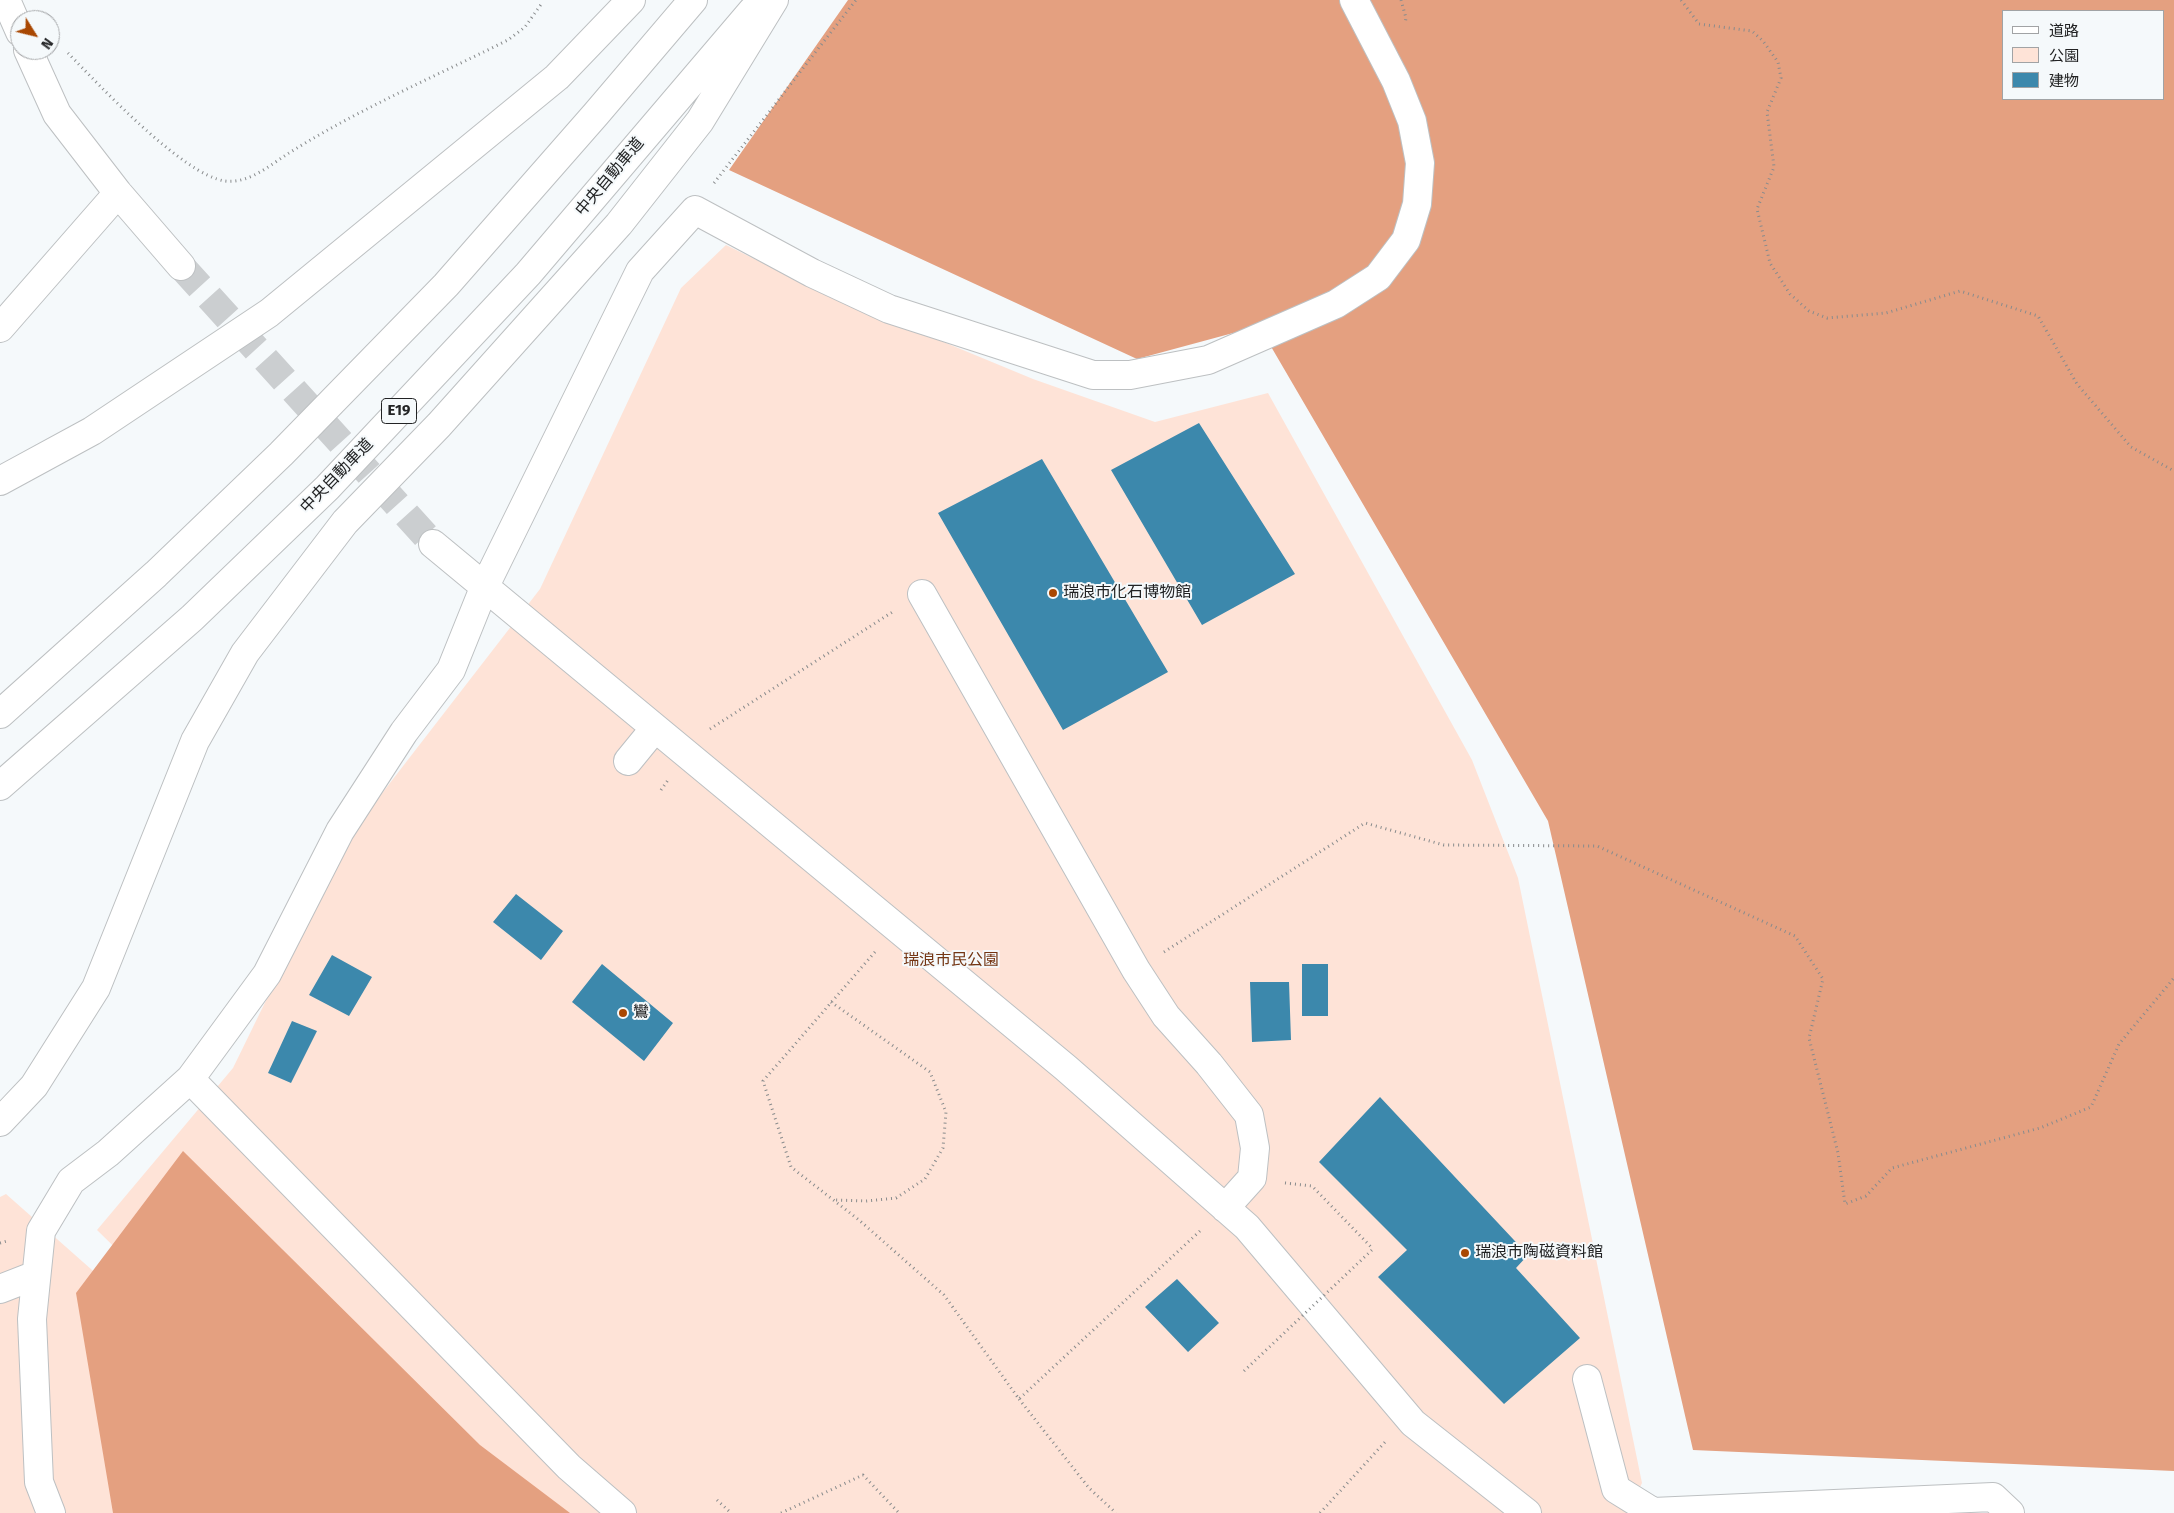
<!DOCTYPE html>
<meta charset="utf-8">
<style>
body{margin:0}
#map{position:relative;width:2174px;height:1513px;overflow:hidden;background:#f5f9fb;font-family:"Fira Sans","Noto Sans JP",sans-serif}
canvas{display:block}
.legend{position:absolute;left:2002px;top:10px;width:162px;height:90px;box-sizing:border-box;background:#f5f9fb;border:1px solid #a1a3a5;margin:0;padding:6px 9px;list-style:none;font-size:15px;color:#222324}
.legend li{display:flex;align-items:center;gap:10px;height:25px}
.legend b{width:25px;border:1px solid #a1a3a5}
.north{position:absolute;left:10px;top:10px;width:50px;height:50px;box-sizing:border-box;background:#f5f9fb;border:1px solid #a1a3a5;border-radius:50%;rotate:126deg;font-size:14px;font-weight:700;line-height:20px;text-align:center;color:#222324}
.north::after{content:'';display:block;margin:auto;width:18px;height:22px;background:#a94803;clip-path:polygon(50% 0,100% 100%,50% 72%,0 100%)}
</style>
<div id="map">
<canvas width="2174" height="1513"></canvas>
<ul class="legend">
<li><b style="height:6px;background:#fff"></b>道路</li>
<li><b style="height:14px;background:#fee3d7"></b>公園</li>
<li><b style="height:14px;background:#3c88ac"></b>建物</li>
</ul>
<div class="north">N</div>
</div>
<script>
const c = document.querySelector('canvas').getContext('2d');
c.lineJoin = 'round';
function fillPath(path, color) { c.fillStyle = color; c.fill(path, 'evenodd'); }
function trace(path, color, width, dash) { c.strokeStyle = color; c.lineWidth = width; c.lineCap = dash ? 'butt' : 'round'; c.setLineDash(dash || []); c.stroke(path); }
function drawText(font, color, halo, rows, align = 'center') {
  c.font = font + ' "Fira Sans","Noto Sans JP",sans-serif'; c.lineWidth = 4; c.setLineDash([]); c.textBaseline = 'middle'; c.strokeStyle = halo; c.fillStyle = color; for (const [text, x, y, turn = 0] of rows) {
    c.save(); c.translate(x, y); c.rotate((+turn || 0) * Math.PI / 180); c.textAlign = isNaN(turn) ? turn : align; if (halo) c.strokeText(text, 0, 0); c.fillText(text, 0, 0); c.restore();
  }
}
const green = new Path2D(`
 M726,245L818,290L1033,379L1155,422L1268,393L1472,760L1518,878L1642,1483L1628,1513H385L97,1230L233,1068L342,845L540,589L681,288Z
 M6,1194L203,1368L238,1513H0V1197Z`);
const forest = new Path2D(`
 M848,0H2174V1471L1693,1450L1548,821L1259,326L1137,359L729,170ZM2003,11H2163V99H2003Z
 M183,1151L480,1445L570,1513H113L76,1293Z`);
const building = new Path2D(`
 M1199,423L1295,574L1202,625L1111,470Z
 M1042,459L1168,672L1063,730L938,513Z
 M516,894L563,931L541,960L493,922Z
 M332,955L372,977L349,1016L309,995Z
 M602,964L673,1023L644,1061L572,1002Z
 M1302,964H1328V1016H1302Z
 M1250,982H1289L1291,1040L1252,1042Z
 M292,1021L317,1031L291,1083L268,1073Z
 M1380,1097L1528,1255L1516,1268L1580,1338L1504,1404L1378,1277L1407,1250L1319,1162Z
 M1177,1279L1219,1323L1188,1352L1145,1307Z`);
const minorTunnel = new Path2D(`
 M181,266L433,544`);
const path = new Path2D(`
 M1401,0L1406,18L1405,24
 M1681,0L1699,24L1752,31L1763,41L1778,62L1781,78L1767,112L1774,167L1757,209L1770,263L1790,294L1809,311L1827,318L1886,313L1960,291L2038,316L2077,384L2131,447L2174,471
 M68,53C99,85 183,175 225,181C249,184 270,165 289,153C359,109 434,77 508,40L525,27L542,3
 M714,183L856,0
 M710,729L894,611
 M661,790L668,780
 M875,952L763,1081L791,1167L859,1220L944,1295L1019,1399L1201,1230
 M1164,952L1365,823L1444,845L1597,846L1795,936L1823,979L1809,1038L1838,1153L1845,1204L1866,1196L1892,1168L2040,1128L2091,1107L2119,1044L2174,978
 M831,1002L930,1072L946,1112L943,1148L925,1179L896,1198L866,1201L835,1200
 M1285,1183L1312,1186L1373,1249
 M0,1243L7,1241
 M1019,1399L1089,1488L1116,1513
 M717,1500L731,1513
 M781,1513L863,1475L899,1513
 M1320,1513L1386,1441`);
const minor = new Path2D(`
 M6,0L20,32
 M28,50L57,114L118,193L181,266
 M0,328L118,193
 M433,544L1066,1068L1247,1227L1413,1423L1527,1513
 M922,594L1136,970L1166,1016L1209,1064L1249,1115L1255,1148L1252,1178L1225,1208
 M628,761L655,728
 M190,1079L569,1467L622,1513
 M0,1289L36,1275
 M1587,1379L1616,1489L1653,1512L1993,1497L2010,1513
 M51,1513L39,1482L32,1319L41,1231L71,1181L108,1153L190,1079L267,974L340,831L404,732L451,670L484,588L640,271L695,210L812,273L889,309L1093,375H1130L1208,360L1336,304L1378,277L1406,240L1417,204L1420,163L1412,121L1396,81L1354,0`);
const highway = new Path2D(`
 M0,481L92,431L269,313L557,77L631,0
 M0,714L156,574L281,454L446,285L596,114L693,0
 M0,786L192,618L327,488L528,274L752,11
 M0,1122L34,1086L96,988L195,741L245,653L345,522L439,425L619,224L700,121L774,0`);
const pathBridge = new Path2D(`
 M1244,1371L1373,1249`);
const markers = [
 [1053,593,5,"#a94803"],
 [623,1013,5,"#a94803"],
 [1465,1253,5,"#a94803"]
];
const shields = [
 [399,411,35]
];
const shieldNames = [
 ["E19",399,411]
];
const streetNames = [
 ["中央自動車道",610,177,-50],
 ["中央自動車道",337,476,-46]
];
const poiNames = [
 ["瑞浪市化石博物館",1063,593],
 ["鸞",633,1013],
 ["瑞浪市陶磁資料館",1475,1253]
];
const parkNames = [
 ["瑞浪市民公園",951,961]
];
fillPath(green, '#fee3d7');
fillPath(forest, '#e4a080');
fillPath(building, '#3c88ac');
trace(minorTunnel, '#cbced0', 28, [28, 14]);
trace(minor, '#bdc0c2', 30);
trace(highway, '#bdc0c2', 30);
trace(path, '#888b8c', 3, [1, 4]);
trace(minor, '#fff', 28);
trace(highway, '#fff', 28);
trace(pathBridge, '#888b8c', 3, [1, 4]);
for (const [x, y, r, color] of markers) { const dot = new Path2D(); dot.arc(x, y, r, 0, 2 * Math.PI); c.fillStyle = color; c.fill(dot); trace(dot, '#f5f9fb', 2); }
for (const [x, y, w] of shields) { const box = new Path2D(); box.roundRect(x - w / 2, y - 12.5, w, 25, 4); c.fillStyle = '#f5f9fb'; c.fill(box); trace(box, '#222324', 1); }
drawText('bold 15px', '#222324', null, shieldNames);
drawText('16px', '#222324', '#f5f9fb', streetNames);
drawText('16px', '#222324', '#f5f9fb', poiNames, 'left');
drawText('16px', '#743614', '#f5f9fb', parkNames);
</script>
